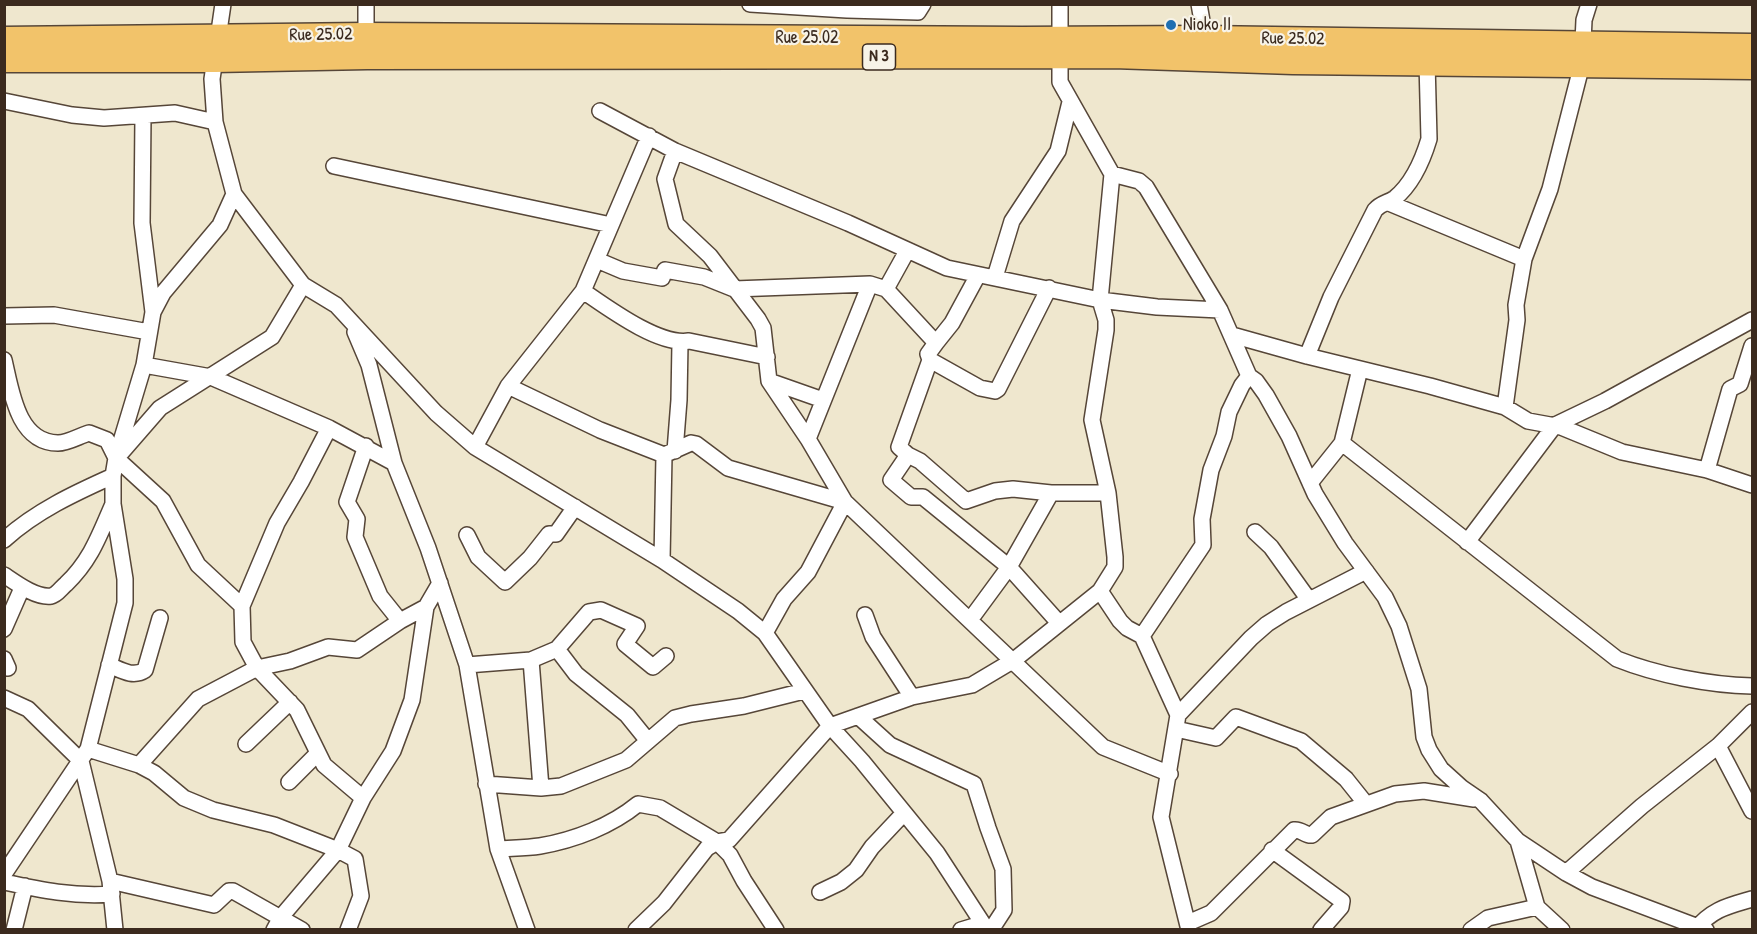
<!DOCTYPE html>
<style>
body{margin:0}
#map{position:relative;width:1757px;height:934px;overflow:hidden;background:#efe7ce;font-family:"Patrick Hand",sans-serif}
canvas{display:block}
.frame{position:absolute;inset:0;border:6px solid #3b2a1e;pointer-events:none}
</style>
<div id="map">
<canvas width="1757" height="934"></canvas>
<div class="frame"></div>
</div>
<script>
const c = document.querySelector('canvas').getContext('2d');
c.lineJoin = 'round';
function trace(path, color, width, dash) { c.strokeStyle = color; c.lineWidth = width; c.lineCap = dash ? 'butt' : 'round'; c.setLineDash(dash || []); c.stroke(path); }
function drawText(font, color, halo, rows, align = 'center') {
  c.font = font + ' "Patrick Hand",sans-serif'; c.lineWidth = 4.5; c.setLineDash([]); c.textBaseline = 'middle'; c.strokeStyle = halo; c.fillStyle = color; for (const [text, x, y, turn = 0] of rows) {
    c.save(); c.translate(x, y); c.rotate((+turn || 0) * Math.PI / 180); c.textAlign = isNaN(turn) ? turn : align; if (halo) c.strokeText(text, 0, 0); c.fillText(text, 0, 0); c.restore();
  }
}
const minor = new Path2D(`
 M223,4L212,79L215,122L234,194L303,285L336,305L436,413L475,447L662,560L738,611L765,633L830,726L862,761L937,853L987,930
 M366,4V43
 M750,4L847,10L918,12L923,4
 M1060,4V82L1112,174L1139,181L1146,187L1220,310L1249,376L1256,381L1266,395L1289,436L1315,494L1345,543L1385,597L1399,626L1419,689L1424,737L1429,750L1441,769L1462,788L1481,801L1518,841L1566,873L1592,887L1706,930
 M1199,4L1205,38
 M4,101L72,115L104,118L175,113L215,122
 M600,111L675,151L848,223L947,268L1100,300L1157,307L1220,310
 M143,116L142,223L153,312
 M675,151L665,179L676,224L710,256L758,319L763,328L769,381L808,439L845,502L1103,747L1170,774
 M334,166L611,225
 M1389,203L1524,259
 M597,260L623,271L662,278L665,270L704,277L734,289L870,284L886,289L936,343L928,354L930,360L899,447L908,455L920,461L966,501L995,491L1013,489L1051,493H1108
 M995,277L1012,221L1058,151L1070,102
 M886,289L907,251
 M583,291C608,308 659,346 689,341L767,357
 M4,316L54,315L149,332
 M355,332L369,365L394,463L428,548L467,665L498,849L527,930
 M1232,335L1307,356L1430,386L1505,407L1528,421L1561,427L1622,452L1707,470L1752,485
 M936,343L952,323L978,275
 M1307,356L1331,297L1375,210C1381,203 1388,203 1395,198C1412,184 1423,159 1429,139L1427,62
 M4,360C11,389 17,443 58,443C68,443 79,436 89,433L107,440L116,458L163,501L198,565L242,606
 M930,360L980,388L995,391L998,389L1049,288
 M144,365L211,377L329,428L394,463
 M769,381L823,400
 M508,386L600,430L664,455L691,443L696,444L728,468L845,502L808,572L784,599L765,633
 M1505,407L1517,320L1516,305L1524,259L1550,189L1582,64L1584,20L1589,4
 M808,439L870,284
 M1342,443L1617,659C1657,675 1709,685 1752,686
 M366,446L347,502L357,519L355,537L380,596L400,621
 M475,447L508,386L583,291L649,136
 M675,451L679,400L680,343
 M120,454L160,408L272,337L303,285
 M908,455L891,480L911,497H923L1009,567L1059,623
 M1707,470L1730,389L1740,384L1752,346
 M1310,483L1342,443L1360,369
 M1255,532L1271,547L1309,600
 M467,535L478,557L505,582L530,558L549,534H556L575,507
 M4,540C36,511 75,493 113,476
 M1467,542L1555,425L1605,401L1752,320
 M662,560L664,455
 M4,575C16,583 36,598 51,596C57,595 61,588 66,584C91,560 99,536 113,504
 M1100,591L1120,621L1127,628L1142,636L1178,715
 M865,615L873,637L912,697
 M970,620L1009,567L1051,493
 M4,629L22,588
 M1142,636L1203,545L1202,519L1211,470L1224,436L1229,412L1242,385L1249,376
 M557,649L576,674L627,715L648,741
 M4,659L8,668
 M531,660L541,788
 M109,665C121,670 133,678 145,670L160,618
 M467,665L531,660L557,649L589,612L601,610L637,626L625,644L653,667L666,656
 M4,698L28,709L81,761L110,881L115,930
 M858,716L890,745L974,784L988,828L1003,869L1004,910L991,930
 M1176,729L1216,738L1236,717L1301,741L1346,779L1366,804
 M246,744L290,702
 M1718,746L1752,811
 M88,749L139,765L198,699L257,668L243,642L242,606L277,523L301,482L329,428
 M139,765L154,773L184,798L213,810L274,825L338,850L355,859L361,896L348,930
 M289,782L318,753
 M486,784L541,788L561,786L626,760L675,718L691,714L744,706L804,691
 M363,798L324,765L297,710L257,668L290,661L328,647L357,650L400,621L426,607
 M1518,841L1537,907L1562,930
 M498,849C512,848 527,848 540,846C575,840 611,826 638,804L660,808L717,842L730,855L744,881L776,930
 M1272,850L1342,901L1341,907L1321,930
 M1566,873L1642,806L1718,746L1752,712
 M4,874L88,749L125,603V579L113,504V476L116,458L144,365L153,312L163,293L220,225L234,194
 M110,881L214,905L229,891H233L302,930
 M4,882C41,890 74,897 112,894
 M820,892L841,882L856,870L872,847L904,813
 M1188,923L1211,913L1294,830C1302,829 1305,836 1312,835L1331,817L1395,794L1424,791L1474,799
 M14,930L25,886
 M274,930L281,917L338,850L363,798L393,751L412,700L426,607L440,583
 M636,930L664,903L707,848L717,842L729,840L830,726L912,697L972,685L1014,660L1100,591L1115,567V557L1108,493L1092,420L1106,330V320L1100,300L1112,174
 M961,930L981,924
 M1189,930L1161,817L1178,715L1251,638L1267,624L1286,612L1366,571
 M1471,930L1488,918L1537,907
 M1695,930C1712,909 1728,906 1752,899`);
const primary = new Path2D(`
 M4,39L366,35L1022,39L1205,38L1752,46
 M4,60H215L367,57L1113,56L1293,62L1752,67`);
const markers = [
 [1171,25,6,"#1f6fb2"]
];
const shields = [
 [879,57,33]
];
const shieldNames = [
 ["N 3",879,57]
];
const poiNames = [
 ["Nioko II",1183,25]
];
const streetNames = [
 ["Rue 25.02",321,35,-1],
 ["Rue 25.02",807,38],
 ["Rue 25.02",1293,39,1]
];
trace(minor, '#564638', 18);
trace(primary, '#564638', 27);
trace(minor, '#fff', 15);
trace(primary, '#f2c36a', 24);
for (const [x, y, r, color] of markers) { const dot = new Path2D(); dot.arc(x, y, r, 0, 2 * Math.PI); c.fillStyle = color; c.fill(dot); trace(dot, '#f7f3e8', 2); }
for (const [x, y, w] of shields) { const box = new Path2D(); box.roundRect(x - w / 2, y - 13, w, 26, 4.5); c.fillStyle = '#f7f3e8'; c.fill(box); trace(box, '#3b2a1e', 1.5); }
drawText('bold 16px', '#3b2a1e', null, shieldNames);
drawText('18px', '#3b2a1e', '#f7f3e8', poiNames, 'left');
drawText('18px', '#3b2a1e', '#f7f3e8', streetNames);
</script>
